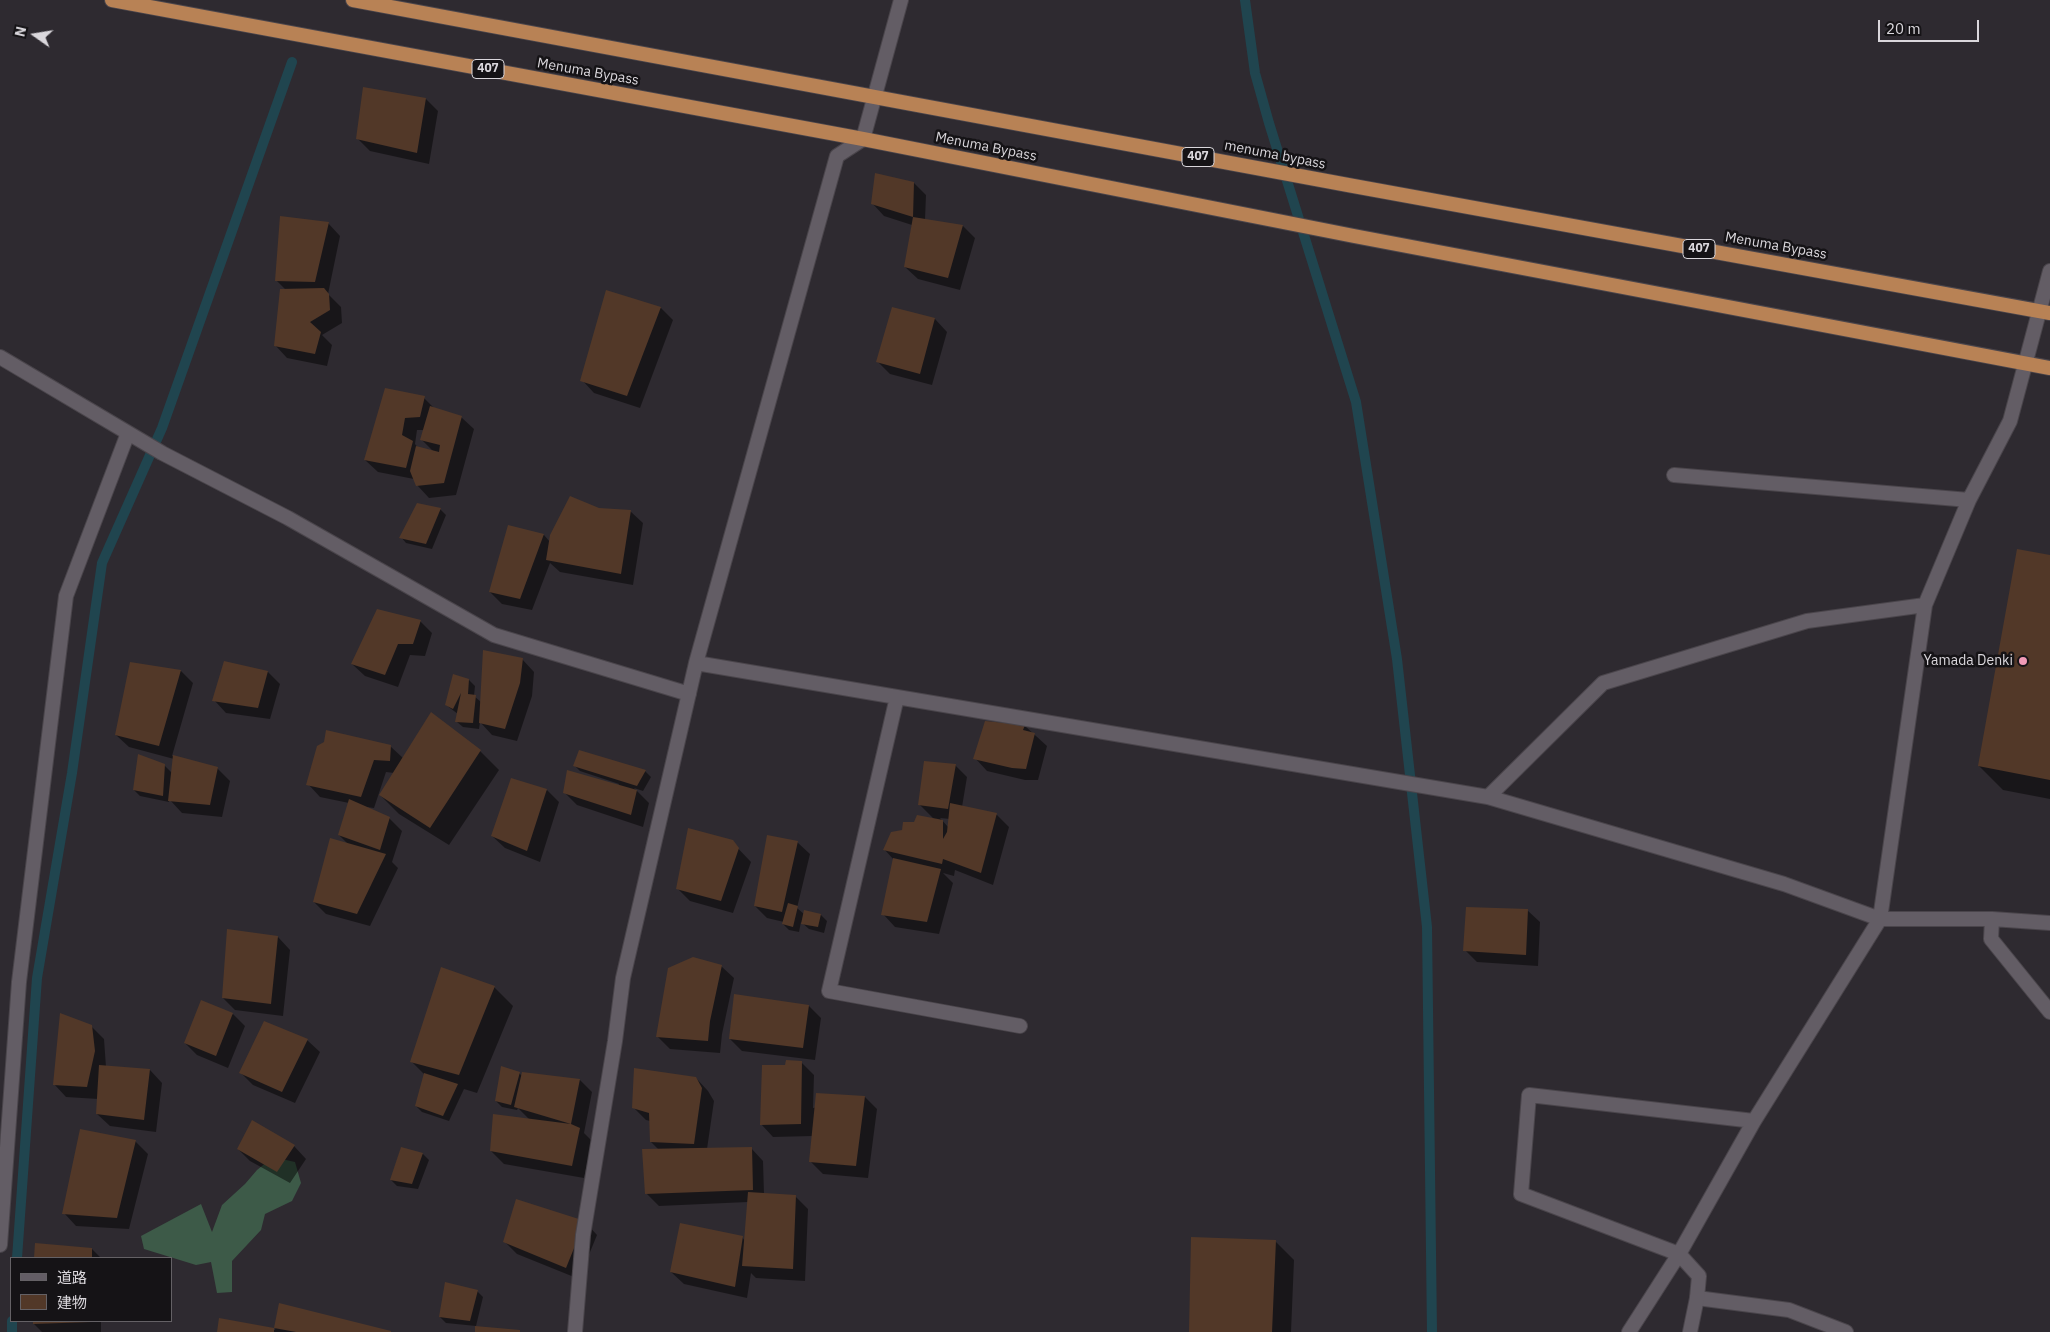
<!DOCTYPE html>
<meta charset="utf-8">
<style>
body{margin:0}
#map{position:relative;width:2050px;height:1332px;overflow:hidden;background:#2e2a30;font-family:"IBM Plex Sans","Noto Sans JP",sans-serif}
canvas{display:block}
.legend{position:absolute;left:10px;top:1257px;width:162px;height:65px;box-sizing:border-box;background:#151316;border:1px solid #646165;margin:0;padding:6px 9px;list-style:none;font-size:15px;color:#dad7dc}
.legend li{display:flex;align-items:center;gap:10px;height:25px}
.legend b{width:25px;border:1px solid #646165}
.north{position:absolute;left:10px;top:10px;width:50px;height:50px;-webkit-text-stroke:4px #151316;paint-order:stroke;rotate:283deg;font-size:14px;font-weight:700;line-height:20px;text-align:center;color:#dad7dc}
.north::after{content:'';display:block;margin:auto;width:18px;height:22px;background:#dad7dc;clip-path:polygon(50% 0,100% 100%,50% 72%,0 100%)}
.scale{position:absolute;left:1878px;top:20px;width:101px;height:22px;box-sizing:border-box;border:2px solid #dad7dc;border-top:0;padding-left:6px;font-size:15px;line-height:18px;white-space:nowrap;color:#dad7dc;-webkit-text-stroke:4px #151316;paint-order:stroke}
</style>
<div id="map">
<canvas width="2050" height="1332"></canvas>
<ul class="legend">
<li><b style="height:6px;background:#635d65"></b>道路</li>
<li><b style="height:14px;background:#523828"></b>建物</li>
</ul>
<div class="north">N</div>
<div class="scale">20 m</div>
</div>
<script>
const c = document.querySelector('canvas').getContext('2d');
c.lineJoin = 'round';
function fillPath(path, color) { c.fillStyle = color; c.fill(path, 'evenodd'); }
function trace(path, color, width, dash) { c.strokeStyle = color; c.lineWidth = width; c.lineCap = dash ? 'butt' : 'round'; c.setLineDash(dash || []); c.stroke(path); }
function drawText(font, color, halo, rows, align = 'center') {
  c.font = font + ' "IBM Plex Sans",sans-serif'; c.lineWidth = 5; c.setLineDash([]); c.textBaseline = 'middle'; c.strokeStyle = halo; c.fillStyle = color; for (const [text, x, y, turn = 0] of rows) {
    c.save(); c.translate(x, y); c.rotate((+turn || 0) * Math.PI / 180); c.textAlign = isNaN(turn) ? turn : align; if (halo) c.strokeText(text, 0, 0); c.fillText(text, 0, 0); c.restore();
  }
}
const forest = new Path2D(`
 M273,1157L295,1162L301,1183L292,1201L265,1214L261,1230L232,1261V1292L217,1293L211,1262L196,1265L144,1249L141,1236L201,1204L212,1232L222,1205L245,1184L257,1170Z`);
const shadow = new Path2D(`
 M426,99L438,111L429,164L370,151L357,138Z
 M914,183L926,195L925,220L963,226L975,238L960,290L918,279L905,267L912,225L884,216L872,203Z
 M328,223L340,236L328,294L341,307L342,323L322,335L332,345L327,366L287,358L275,345L286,290L276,280Z
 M607,291L661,308L673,320L640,408L594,393L582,380Z
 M893,309L935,319L947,332L932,385L890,374L878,362Z
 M424,398L435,409L461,417L474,429L456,495L429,498L417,485L414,479L378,472L365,460ZM417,430H424L421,439L434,452L419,449L415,444Z
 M440,509L446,515L432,549L406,543L401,537Z
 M599,509L630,511L643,523L633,585L560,572L550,563L532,610L502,604L490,592L509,526L544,535L550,542Z
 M2050,557V799L2003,790L1979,766Z
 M420,621L432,633L425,656L410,655L398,687L365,676L352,664Z
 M522,659L534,672L532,696L517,741L492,735L480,722L479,729L463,727L457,722L458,714L446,705L469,680L475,686L474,696L481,702Z
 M225,662L268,672L280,684L270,719L226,713L214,700Z
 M131,663L181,671L193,683L172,756L217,768L230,781L222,817L182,813L169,799V802L140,796L134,790L164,765L172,773L174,759L129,747L116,735Z
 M431,713L480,751L499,770L449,845L399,814L380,795L394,773L386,772L374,808L366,807L389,818L402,831L392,862L398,868L370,926L326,914L314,902L349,845L339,835L349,803L320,797L308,784L390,746L403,758Z
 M986,722L1025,726L1047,746L1038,780H1025L987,771L975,758Z
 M574,765L645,771L651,777L643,791L634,788L649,803L643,827L577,805L564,792L618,786L619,784L580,771Z
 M955,765L967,777L962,807L997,815L1009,827L993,885L955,870L954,876L943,873L953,883L939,934L895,927L883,914L894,860L884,849L915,824L934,819L920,805ZM940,818L950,819L949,828Z
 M547,790L559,802L540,862L505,848L492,836Z
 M732,842L751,862L733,913L690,901L677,888Z
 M797,842L810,854L797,908L804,914L805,911L821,915L827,921L824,933L809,929L801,922L799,932L789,930L783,924L784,922L767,918L755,906Z
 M1527,910L1540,922L1538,966L1477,962L1465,950Z
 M278,937L290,950L283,1016L235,1010L223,998Z
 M721,966L734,978L722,1034L720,1053L670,1049L657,1036Z
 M494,987L513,1006L477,1093L464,1089L449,1121L422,1112L416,1106L425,1075L411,1061Z
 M809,1006L821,1018L815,1060L742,1051L730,1039Z
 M233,1014L245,1026L228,1068L197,1055L185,1043Z
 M91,1026L104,1039L106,1067L150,1070L162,1083L156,1132L110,1126L97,1114L98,1099L66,1097L54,1084Z
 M307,1040L320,1052L295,1103L253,1085L241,1073Z
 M801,1062L814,1075L813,1108L865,1097L877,1109L868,1178L823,1174L811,1162L813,1136L773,1137L761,1124L786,1066Z
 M519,1073L523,1077L580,1080L592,1092L584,1133L592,1141L584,1178L504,1164L491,1151L530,1120L518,1108L517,1110L502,1107L496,1101Z
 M696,1078L708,1091L714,1101L707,1149L751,1148L763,1161L764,1194L795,1196L808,1209L805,1281L756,1278L751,1273L747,1298L684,1284L671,1272L742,1237L745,1241L748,1202L659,1206L646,1193L659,1150L651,1142L650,1121L646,1120L634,1108Z
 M135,1141L148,1154L129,1229L76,1226L64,1213Z
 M294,1146L306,1159L290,1183L250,1161L238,1149Z
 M401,1148L423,1154L429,1160L418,1189L397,1186L391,1180Z
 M585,1222L597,1235L579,1279L517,1254L504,1241Z
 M1275,1241L1294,1260L1291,1332H1190Z
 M36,1245L92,1249L101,1258H35Z
 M477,1291L483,1297L476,1326L446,1323L440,1317Z
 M280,1305L389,1332H218L220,1319L275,1330Z
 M34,1321H101V1332H42L34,1324Z`);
const stream = new Path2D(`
 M1245,0L1255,73L1269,123L1356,402L1397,659L1427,927L1432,1332
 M17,1258L37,978L72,773L102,563L162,428L292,62
 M12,1332V1321`);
const building = new Path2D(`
 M363,87L426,98L417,153L356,139Z
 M875,173L914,182L913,217L963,225L948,278L904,267L913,217L871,204Z
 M280,216L329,222L315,282L275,281Z
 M324,288L329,294L330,310L310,322L321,332L315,354L274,346L280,289Z
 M606,290L661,307L627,396L580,381Z
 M892,307L935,318L920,374L876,362Z
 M385,388L425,396L420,417L405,418L402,435L413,441L406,468L364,460Z
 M430,406L462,416L444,483L416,486L410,471L416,446L439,452L440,445L420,440Z
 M570,496L599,508L631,510L621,574L546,560L550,535Z
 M417,503L441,508L426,544L399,538Z
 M508,525L544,534L520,599L489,592Z
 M2017,549L2050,555V780L1978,766Z
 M377,609L421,620L413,644H398L385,675L351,664Z
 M483,650L523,658L520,683L505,729L479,723Z
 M224,661L268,671L258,708L212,701Z
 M130,662L181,670L159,746L115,735Z
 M453,674L469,679L468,694L476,695L473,723L455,722L461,693L453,709L445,705Z
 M431,712L481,750L430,828L379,795Z
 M985,721L1025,725L1023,730L1035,733L1026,769L1012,768L973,759Z
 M326,730L391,745L390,761L374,760L361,797L306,785L317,746L324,742Z
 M579,750L646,770L637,786L573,766Z
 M138,754L165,764L163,796L133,790Z
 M173,755L218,767L210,805L168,801Z
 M924,761L956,764L948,809L918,805Z
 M567,770L637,790L631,815L563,793Z
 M511,778L547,789L527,851L491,836Z
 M349,799L390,817L380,850L338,835Z
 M950,803L997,813L981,873L943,859L942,864L883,850L891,832L902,830L903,822H914L917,815L943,820V839L947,832Z
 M688,828L733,840L739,848L721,901L676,889Z
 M767,835L798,841L782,912L754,906Z
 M330,838L386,854L357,914L313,902Z
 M893,858L941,869L927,922L881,915Z
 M788,903L798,906L793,927L782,924Z
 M1466,907L1528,909L1526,955L1463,951Z
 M804,910L821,914L818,927L801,924Z
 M227,929L278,936L271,1004L222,998Z
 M693,957L722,965L710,1021L708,1041L656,1037L668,968Z
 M441,967L495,986L459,1075L410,1062Z
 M734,994L809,1005L803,1048L729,1039Z
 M201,1000L233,1013L216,1056L184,1043Z
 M60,1013L92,1025L95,1051L87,1087L53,1085Z
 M264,1021L308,1039L282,1092L239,1073Z
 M786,1060L802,1061L801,1124L760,1125L762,1065H785Z
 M99,1065L150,1069L144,1120L96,1114Z
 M501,1066L520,1072L511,1105L495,1101Z
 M634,1068L696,1077L702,1088L694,1144L650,1142L649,1113L632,1108Z
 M522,1072L580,1079L571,1124L514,1107Z
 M424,1073L458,1084L443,1116L415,1106Z
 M816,1093L865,1096L856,1166L809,1162Z
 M493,1114L571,1124L580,1128L572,1166L490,1151Z
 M252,1120L295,1145L277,1172L237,1149Z
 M80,1129L136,1140L117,1218L62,1214Z
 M401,1147L423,1153L412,1184L390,1180Z
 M752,1147L753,1190L645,1194L642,1149Z
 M748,1192L796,1195L793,1269L742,1266Z
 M516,1199L585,1221L566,1268L503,1242Z
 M680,1223L743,1236L735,1287L670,1272Z
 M1191,1237L1276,1240L1272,1332H1189Z
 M35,1243L92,1248V1258H34Z
 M445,1282L478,1290L470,1321L439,1317Z
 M279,1303L391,1331V1332H296L274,1328V1332H217L219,1318L274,1328Z
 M33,1321H91V1322L33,1324Z
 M475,1326L520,1330V1332H475Z`);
const service = new Path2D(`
 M1697,1298L1789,1310L1846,1332`);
const minor = new Path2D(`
 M0,357L162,453L288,518L494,635L689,694
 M1674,475L1969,500
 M696,663L1488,797L1784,884L1880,919H1992L2050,923
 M897,697L829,991L1020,1026
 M1488,797L1603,683L1807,621L1925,605
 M1992,919L1991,939L2050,1012
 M0,1245L19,982L66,596L128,433
 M575,1332L583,1235L615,1041L623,978L696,663L837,156L863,139
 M1629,1332L1679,1254L1754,1121L1880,919L1925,605L1969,500L2010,421L2050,271
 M1690,1332L1697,1298L1699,1276L1679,1254L1521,1194L1529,1095L1754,1121`);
const tertiary = new Path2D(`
 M863,139L901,0`);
const trunk = new Path2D(`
 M112,0L863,139L1354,236L2050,368
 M353,0L1348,185L2050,313`);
const markers = [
 [2023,661,5,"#f09ab6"]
];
const shields = [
 [488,69,32],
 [1198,157,32],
 [1699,249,32]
];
const shieldNames = [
 ["407",488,69],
 ["407",1198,157],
 ["407",1699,249]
];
const streetNames = [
 ["Menuma Bypass",588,72,10],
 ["Menuma Bypass",986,147,11],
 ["menuma bypass",1275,155,11],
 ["Menuma Bypass",1776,246,10]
];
const poiNames = [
 ["Yamada Denki",2013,661]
];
fillPath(forest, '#3d5a48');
fillPath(shadow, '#0007');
trace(stream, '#20454f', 10);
fillPath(building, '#523828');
trace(service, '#4a454b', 16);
trace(minor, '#4a454b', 16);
trace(tertiary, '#4a454b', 16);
trace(trunk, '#4a454b', 16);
trace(service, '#635d65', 14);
trace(minor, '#635d65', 14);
trace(tertiary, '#635d65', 14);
trace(trunk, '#b88255', 14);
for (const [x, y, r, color] of markers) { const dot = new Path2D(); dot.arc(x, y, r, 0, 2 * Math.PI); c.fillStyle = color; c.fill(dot); trace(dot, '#151316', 2); }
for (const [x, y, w] of shields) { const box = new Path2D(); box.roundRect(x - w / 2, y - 9.5, w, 19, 4); c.fillStyle = '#151316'; c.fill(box); trace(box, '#dad7dc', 1); }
drawText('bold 12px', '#dad7dc', null, shieldNames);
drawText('14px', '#dad7dc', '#151316', streetNames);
drawText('14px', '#dad7dc', '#151316', poiNames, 'right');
</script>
